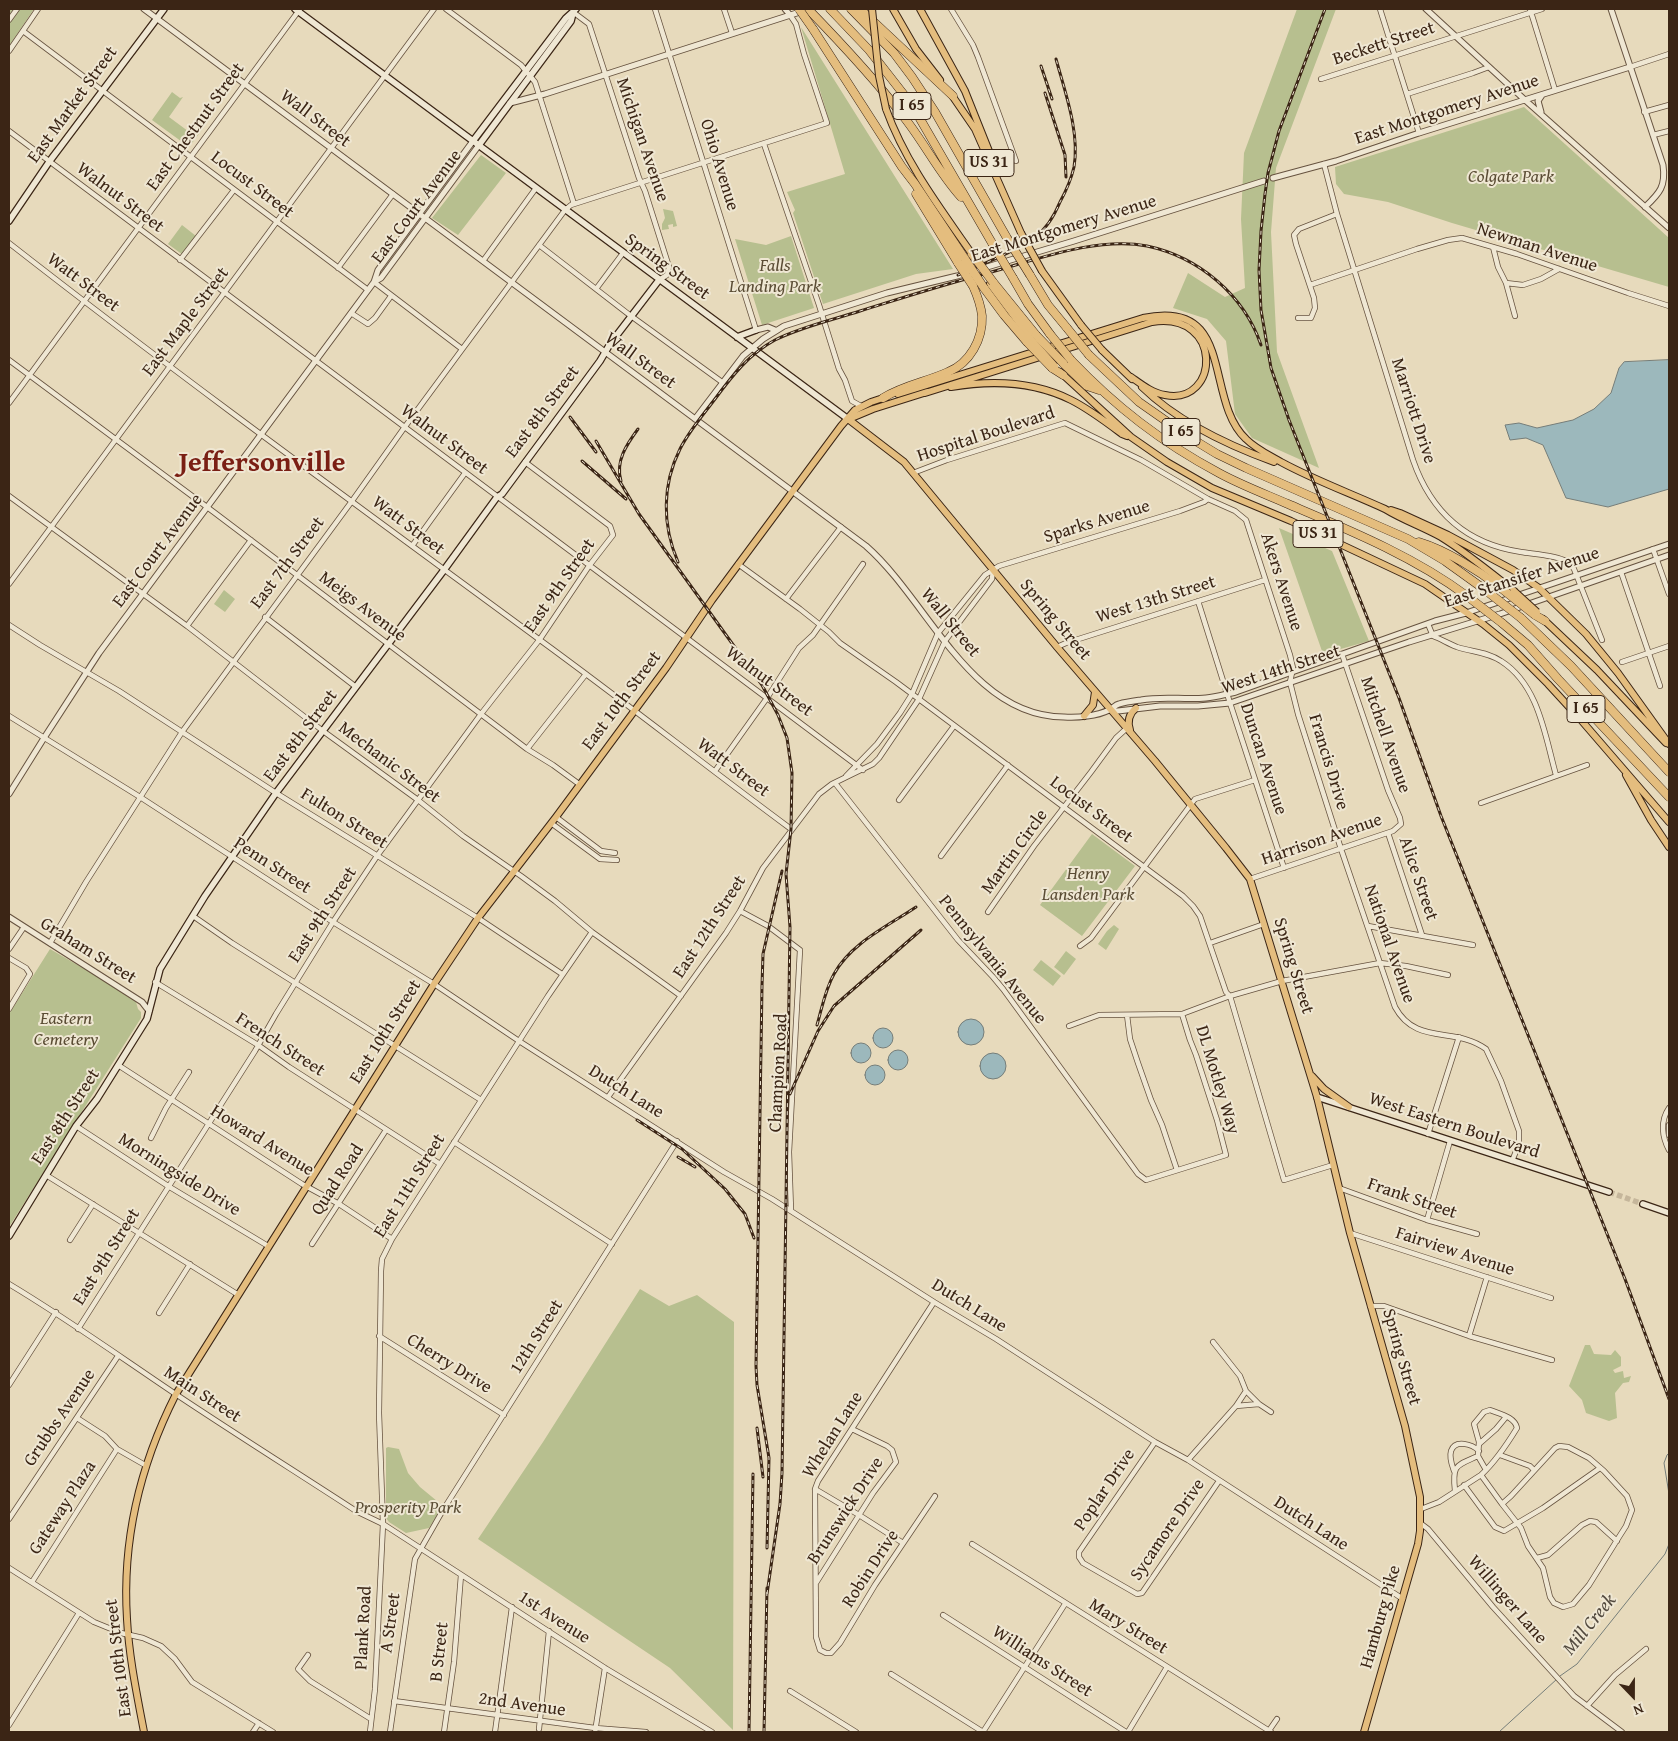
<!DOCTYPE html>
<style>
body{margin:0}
#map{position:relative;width:1678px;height:1741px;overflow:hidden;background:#e7dabc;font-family:"Gentium Book Plus",serif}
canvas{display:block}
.frame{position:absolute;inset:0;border:10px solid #3b2515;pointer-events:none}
.north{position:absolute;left:1608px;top:1671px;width:50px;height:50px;-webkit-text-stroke:4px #efe7d3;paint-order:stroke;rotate:158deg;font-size:14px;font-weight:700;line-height:20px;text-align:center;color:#3b2515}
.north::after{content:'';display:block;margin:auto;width:18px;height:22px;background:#3b2515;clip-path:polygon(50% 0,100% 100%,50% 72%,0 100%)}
</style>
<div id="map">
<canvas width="1678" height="1741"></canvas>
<div class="frame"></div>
<div class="north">N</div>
</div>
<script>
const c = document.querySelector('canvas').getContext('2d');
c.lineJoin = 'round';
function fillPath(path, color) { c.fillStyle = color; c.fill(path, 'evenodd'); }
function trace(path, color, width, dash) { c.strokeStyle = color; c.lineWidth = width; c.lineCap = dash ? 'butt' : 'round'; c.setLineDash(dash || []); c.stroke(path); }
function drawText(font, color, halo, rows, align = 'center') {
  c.font = font + ' "Gentium Book Plus",serif'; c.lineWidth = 4; c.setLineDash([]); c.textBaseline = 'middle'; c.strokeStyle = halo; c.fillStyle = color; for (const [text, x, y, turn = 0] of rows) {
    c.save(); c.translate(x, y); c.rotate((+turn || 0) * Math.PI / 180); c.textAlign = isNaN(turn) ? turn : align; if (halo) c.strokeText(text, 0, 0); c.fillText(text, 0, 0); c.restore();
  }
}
const green = new Path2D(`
 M10,9H34L9,46V11Z
 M1297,9H1336L1276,168L1271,232L1277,352L1319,468L1252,438L1235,414L1226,341L1207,319L1173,308L1188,273L1225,297L1245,288L1241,219L1244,153Z
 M801,27L953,269L916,274L823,304L793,213L795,210L787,192L845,174Z
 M172,92L180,98L183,97L169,117L196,137L205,126L189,147L152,120Z
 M1524,107L1669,238V287L1452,223L1388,202L1344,194L1336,184L1335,167Z
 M481,155L506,173L458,235L432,218Z
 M663,209L673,211L677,226L673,227V224L668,225L669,229L662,230V224L665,218Z
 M182,225L196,236L183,255L168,244Z
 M791,236L814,308L762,325L735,239L766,245Z
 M1279,528L1332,551L1369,641L1323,654Z
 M224,590L235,599L225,612L214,604Z
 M1092,834L1135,866L1082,936L1040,905Z
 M1114,925L1119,929L1106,950L1098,944L1107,931Z
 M50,949L100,978L136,1002L138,1009L141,1012V1018L9,1227V1014Z
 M1066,951L1076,959L1064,975L1054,967Z
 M1041,960L1061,976L1053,986L1033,970Z
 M640,1289L669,1306L697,1295L734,1322L733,1730L670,1668L478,1539L543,1442Z
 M1585,1345H1590L1594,1354L1611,1355L1615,1350L1621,1357V1366L1613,1370L1615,1373L1623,1371L1624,1378L1631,1376L1629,1382L1623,1383L1615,1393L1617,1418L1609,1421L1586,1413L1582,1400L1569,1386Z
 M388,1447L399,1449L408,1473L420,1487L443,1506L429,1528L406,1533L389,1522L386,1518V1448Z`);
const water = new Path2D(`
 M1669,360V489L1608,507L1566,498L1543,445L1526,438L1510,440L1505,425L1519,423L1537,428L1573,420L1594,409L1611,393L1619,368L1624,362Z
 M958 1032a13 13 0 1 1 26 0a13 13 0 1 1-26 0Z
 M873 1038a10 10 0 1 1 20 0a10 10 0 1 1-20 0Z
 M851 1053a10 10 0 1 1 20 0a10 10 0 1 1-20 0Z
 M888 1060a10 10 0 1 1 20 0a10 10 0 1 1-20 0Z
 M980 1066a13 13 0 1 1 26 0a13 13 0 1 1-26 0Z
 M865 1075a10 10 0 1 1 20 0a10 10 0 1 1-20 0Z`);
const stream = new Path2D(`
 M1669,1453L1667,1455L1664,1463L1669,1494
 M1560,1676L1577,1664L1665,1554L1669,1544
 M1499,1732L1557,1679`);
const secondaryTunnel = new Path2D(`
 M1609,1192L1643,1204`);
const minor = new Path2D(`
 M446,9L521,65L535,82L574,204
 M655,9L756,330
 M724,9L732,33
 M951,9L973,45L978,57L1016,161
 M1380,9L1419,133
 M1530,9L1555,90
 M573,12L589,24L639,178L645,191L669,267L667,275L659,280
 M9,20L17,9
 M23,31L368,290
 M9,51L38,9
 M1630,67L1669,54
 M1321,79L1542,9
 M1407,94L1473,73L1489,67
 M1644,112L1669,105
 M9,131L863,770
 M1653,135L1669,131
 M764,144L819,305L839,369L845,380L852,401L861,406
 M1324,164L1337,214L1413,460C1431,512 1467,544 1521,552C1533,554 1555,555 1566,561C1569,562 1572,566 1574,569L1602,640
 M9,243C183,379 362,509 540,640C625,702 707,767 791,829
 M539,245L631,316L722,382
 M1493,247L1498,267L1506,283L1515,316
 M180,260L234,190
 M483,261L536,188
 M338,268L393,194
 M374,282L462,349
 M1506,283L1523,285L1541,279L1559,269
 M1310,285L1417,249L1448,240L1462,238L1517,254L1628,293L1669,306
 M596,289L623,253
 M351,313L368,324L375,318L391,296
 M1298,318H1311L1315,308L1314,298L1296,244L1294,235L1299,229L1337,214
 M9,360L215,513L527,749L553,765L579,784
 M9,403L300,9
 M913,473L947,460L1065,423L1141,460L1208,499L1235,511L1246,520L1290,655L1293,668L1290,682L1298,714L1341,849L1395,1007C1416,1046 1455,1026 1486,1049L1501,1081L1519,1131V1144L1512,1161
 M9,496L187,626L323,731L418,800L463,836L521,876L555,901L592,932L681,996
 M412,546L465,473
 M1653,549L1669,594
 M738,564L800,609L829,632L840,643L896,682L1183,896L1193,906L1200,916L1226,992L1230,996L1284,1180L1333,1165
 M1621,572L1660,686
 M9,584L434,9
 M786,599L841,527
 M1198,601L1230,703L1284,868
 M265,617L356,687
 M1428,624L1433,636C1441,639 1449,644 1457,647C1472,652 1488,652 1501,661C1539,685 1545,736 1556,775
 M9,625L40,645L119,691L276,793L478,918L562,974
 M187,626L251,540
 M1057,647L1066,643L1265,580
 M1622,662L1669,646
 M9,716L140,797L333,922L434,984L519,1041L724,1172L772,1199L934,1302L996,1339L1155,1442L1188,1460L1403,1599
 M527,749L586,674
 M715,771L767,698L799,648L813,635L863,564
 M846,776L877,744L900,713L912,694L938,633L985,575L999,566L1180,511L1204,502L1208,499
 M835,783L958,940L993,977L1003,989L1138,1174L1146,1180L1226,1155L1217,1120L1196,1055L1190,1040L1182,1014
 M899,800L954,726
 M1481,803L1587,765
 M556,817L601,851L615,853
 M551,823L600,859L617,860
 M1388,833L1422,935
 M941,856L1008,765
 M1250,879L1393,831L1401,824L1400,818L1388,790L1342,654
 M740,911L768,926L800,950L789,1152L791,1210
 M988,912L1034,846L1091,772L1116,738L1127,728
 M193,916L232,943L481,1100
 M1368,926L1473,945
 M50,943L86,882L182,732L352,501L404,428L565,210L571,205L827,123L804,54L796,24L790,15
 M1210,943L1264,924
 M1080,946L1091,938L1195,799L1255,780
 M9,949L24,927
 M9,958L26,968L30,974L9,1009
 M155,982L258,1045L289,1067L440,1164
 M1127,1015L1130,1039L1138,1063L1151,1100L1162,1125L1177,1170
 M1069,1026L1099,1015L1182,1014L1230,996L1282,981L1380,963L1406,966L1448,975
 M118,1065L302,1184L339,1204L392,1239
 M608,1097L726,933L740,911L763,868L819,794L832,784L873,764L879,758L919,699L945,641L992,579L993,570
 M1669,1108C1660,1121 1662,1137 1669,1150
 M1669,1125V1135
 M76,1126L168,1186L268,1246
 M1428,1134L1459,1037
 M151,1138L166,1108L189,1072
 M454,1142L612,1244
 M46,1175L237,1294
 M1339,1188L1427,1220L1477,1234
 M1427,1220L1450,1141
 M1350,1233L1551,1298
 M70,1240L93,1204
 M312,1244L386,1130
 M9,1284C66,1318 119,1356 174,1393C234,1433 296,1472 356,1511L383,1524L605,1668L712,1732
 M934,1302L818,1481L815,1489L816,1637L820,1650L826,1653H831L840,1643L875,1585L935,1496
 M1370,1306H1384L1469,1336L1552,1360
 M159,1313L190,1264
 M78,1329L255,1051L276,1014L333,922L377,856L481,714L540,639L589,566L613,535L610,526L525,462
 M379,1336L504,1415
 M1469,1336L1487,1277
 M1213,1342L1240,1376L1246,1391L1259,1404L1271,1412
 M9,1385L56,1312
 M1236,1406L1246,1391
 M77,1418L105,1436L117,1449L145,1465
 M1155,1442L1079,1552V1557L1083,1563L1137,1594L1142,1593L1219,1481
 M1479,1444L1496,1429L1506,1417
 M1500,1455L1530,1466L1534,1470
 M1188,1460L1236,1406L1259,1404
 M1454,1471C1452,1465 1449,1458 1451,1451C1455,1439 1472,1444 1479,1451
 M1481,1475L1502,1504L1511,1496L1555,1448L1559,1446L1568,1447L1589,1458L1604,1471L1627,1496L1632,1510L1626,1526L1619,1537L1589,1585L1573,1604L1563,1607L1554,1603L1550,1597L1543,1568L1528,1546L1521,1528L1502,1504
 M1464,1485L1495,1527L1504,1531L1543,1508L1600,1468
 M815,1489L859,1515L903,1543
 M1455,1491C1452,1464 1456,1466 1478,1456
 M1421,1509L1439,1502L1481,1475C1496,1461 1506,1446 1517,1428C1515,1417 1500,1414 1490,1410L1484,1412L1474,1424L1479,1442L1478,1456L1486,1470
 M9,1519L118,1356
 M1420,1523L1428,1529L1493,1607L1574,1696L1622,1732
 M972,1544L1271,1732
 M1537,1558L1548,1555L1582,1525L1590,1521L1596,1522L1617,1541
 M9,1568L94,1622L121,1633L143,1638L161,1646L175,1659L192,1682L273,1732
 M32,1582L117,1449
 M816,1583L873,1493L896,1462L892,1450L887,1446L852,1429
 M943,1615L1126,1732
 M308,1655L298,1669L310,1681L371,1719
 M891,1674L983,1732L1065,1604
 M790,1691L856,1732
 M394,1701L595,1728L646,1732
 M1587,1706L1615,1675L1646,1649
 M9,1725L79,1613
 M539,1729L549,1631
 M253,1732L259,1723
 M370,1732L375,1689L383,1524L379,1413L381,1271L382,1259L392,1239L548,996L592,932
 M390,1732L415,1559L443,1510L677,1141
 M444,1732L454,1662L461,1575
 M495,1732L512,1607
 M595,1732L605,1668
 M1128,1732L1167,1667
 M1268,1732L1277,1719`);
const tertiary = new Path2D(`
 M144,9L866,546C928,600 970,717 1064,717C1078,718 1097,716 1109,710C1113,708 1115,705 1119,704C1126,702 1134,701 1141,700C1163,696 1184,700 1206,698C1216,697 1226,694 1236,692L1435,621L1466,613L1669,544
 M785,9L790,15
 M1426,9L1525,100L1669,228
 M1611,9L1663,165C1666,186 1660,193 1645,207
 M510,103L545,94L803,11
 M1541,112L1538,101L1542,95
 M1273,178L1336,161L1419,133L1630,67
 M374,282L381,278L479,145
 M756,330L768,327L775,330
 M695,419L743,356L763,339L784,326L887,293L957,276L1074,241L1264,181
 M1110,710L1118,711L1160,706H1198L1230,703L1409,642L1500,614L1669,555
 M9,794L44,738L99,653L374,282L378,270L473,141
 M9,917L142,1002L149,1011`);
const secondary = new Path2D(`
 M295,9L848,419
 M473,141L566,18L576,9
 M479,145L571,21L573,13
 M9,221L49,162L164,9
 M737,337L756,330
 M1317,1097L1609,1192
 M1643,1204L1669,1213
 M9,1236L76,1126L97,1099L147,1019L160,969L205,896L276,793L444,570L497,497L502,494L600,361L610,344L659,280`);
const primary = new Path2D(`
 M893,9L916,49L940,80
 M920,9L965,91L997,171
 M951,94L975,129L1021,233
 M886,109C905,162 940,208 972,254
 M1042,271L1081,325
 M990,284L1031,339
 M1102,350L1132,379
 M1060,372L1131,437L1167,462L1212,488L1291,521L1425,584L1483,624L1509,645L1548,684L1581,720L1669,822
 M951,387C992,380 1033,381 1071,400C1089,409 1106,422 1122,434L1127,436
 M1142,387C1178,422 1227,445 1274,462
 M925,393L1152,322C1224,311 1220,406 1165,395C1152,393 1141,384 1131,377
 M898,394L1143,318C1237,298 1203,399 1246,439C1256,449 1269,455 1281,462C1314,480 1350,493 1385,509C1403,520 1423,527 1441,537C1467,553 1490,572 1514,591
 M848,419L904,462L1057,647L1155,761L1226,848L1250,879L1317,1097L1350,1233L1405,1426L1420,1497V1531L1418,1544L1364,1732
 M849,419L873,409L927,392
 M1391,510L1400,513L1448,535L1513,570L1539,588L1586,634L1618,673L1669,744
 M1543,619L1597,670L1666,743
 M1084,716L1093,705L1095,692
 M1130,730C1127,721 1129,714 1136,708
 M1626,775L1651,820L1669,847
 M1312,1076L1324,1089L1349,1107
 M144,1732C137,1695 129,1657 127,1619C122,1540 140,1465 176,1394L434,984L478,918L556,817L666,668L712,600L841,426L855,410L871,402L886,397`);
const motorway = new Path2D(`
 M808,9C842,44 874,78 903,116C924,142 939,173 961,197
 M830,9L869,50L912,105L992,243
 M851,9L894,53L912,77L935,112L1007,238
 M860,9L953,96
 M813,29L902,167L915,184L965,259
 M916,194L958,263
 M1030,275L1048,305L1067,328
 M1013,278L1028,304L1050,334
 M993,282L1036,335
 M984,288L1004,315L1027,342
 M1089,355L1139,402L1189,437L1217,454L1246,468L1408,539L1445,561L1484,589
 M1071,360C1116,407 1161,442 1219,473C1241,485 1265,494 1288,504C1349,530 1413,556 1467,596
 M1063,363L1087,386L1099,390
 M1052,368L1063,375
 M883,398C904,385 926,382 948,372C970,363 983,339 982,316C981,306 977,295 973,286
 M1419,542C1446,550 1479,571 1501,588
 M1535,615L1545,621
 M1521,618L1571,666L1669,772
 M1502,623L1528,645L1558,679L1669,797`);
const rail = new Path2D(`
 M1325,9L1279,131L1268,173L1265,194L1261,231L1259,270L1261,310L1271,368L1289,420L1399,698L1441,816L1625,1279L1669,1399
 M1041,66L1052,99
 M1045,93L1065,155L1066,177
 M958,275C984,263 1013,253 1036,236C1047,228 1055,214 1060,202C1066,191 1071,180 1074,167C1080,133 1065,92 1056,59
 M570,417L596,452
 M596,441L639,514L762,685L778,715L787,738L792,773L791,829L786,874L790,927L782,1473L780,1504L767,1594
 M582,461L626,499
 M621,481C615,461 627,444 638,429
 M678,562C662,525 662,485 680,449C689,431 703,415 715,399C732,376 749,354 775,340C801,327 832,320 860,311C902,298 945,284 988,273C1036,260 1097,236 1147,246C1199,257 1244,295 1261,345
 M817,1025C822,1008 825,990 834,974C851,943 888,926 916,907
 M790,1094L818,1031L834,1006L921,930
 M637,1120L682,1149L725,1189L745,1214L754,1238
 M678,1157L695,1167
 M757,1428L763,1477
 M767,1548L769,1458L757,1385L756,1366L762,986L763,954L782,871
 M749,1732L753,1474
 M764,1732L767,1588`);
const primaryBridge = new Path2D(`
 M872,9L879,76L886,109
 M1021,233L1042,271
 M1081,325L1102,350
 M1031,339L1055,366
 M1514,591L1537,612`);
const motorwayBridge = new Path2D(`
 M799,9L813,29
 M1007,238L1030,275
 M992,243L1013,278
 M972,254L993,282
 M965,259L984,288
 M958,263L973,286
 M1067,328L1089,355
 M1050,334L1071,360
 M1036,335L1063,363
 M1027,342L1052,368
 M1501,588L1535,615
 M1484,589L1521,618
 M1467,596L1502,623`);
const shields = [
 [912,106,38],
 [989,163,50],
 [1181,432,38],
 [1318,534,50],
 [1586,709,38]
];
const shieldNames = [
 ["I 65",912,106],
 ["US 31",989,163],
 ["I 65",1181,432],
 ["US 31",1318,534],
 ["I 65",1586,709]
];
const streetNames = [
 ["Beckett Street",1384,44,-18],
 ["East Market Street",73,105,-54],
 ["East Montgomery Avenue",1447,110,-18],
 ["Wall Street",315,119,37],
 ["East Chestnut Street",196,127,-54],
 ["Michigan Avenue",642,140,71],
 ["Ohio Avenue",719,165,73],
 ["Locust Street",252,185,37],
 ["Walnut Street",120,198,37],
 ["East Court Avenue",417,207,-53],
 ["East Montgomery Avenue",1064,229,-17],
 ["Newman Avenue",1537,248,18],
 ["Spring Street",667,267,36],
 ["Watt Street",83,283,37],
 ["East Maple Street",186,322,-53],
 ["Wall Street",640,361,36],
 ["Marriott Drive",1413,411,72],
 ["East 8th Street",543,412,-53],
 ["Hospital Boulevard",986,435,-18],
 ["Walnut Street",444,440,37],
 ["Sparks Avenue",1097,522,-17],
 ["Watt Street",408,526,37],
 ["East Court Avenue",158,551,-53],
 ["East 7th Street",288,563,-53],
 ["East Stansifer Avenue",1522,578,-18],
 ["Akers Avenue",1281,582,72],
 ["East 9th Street",560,586,-55],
 ["West 13th Street",1156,600,-17],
 ["Meigs Avenue",362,607,37],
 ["Spring Street",1055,620,50],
 ["Wall Street",950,623,51],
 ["West 14th Street",1281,670,-18],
 ["Walnut Street",769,682,37],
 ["East 10th Street",622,701,-53],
 ["Mitchell Avenue",1385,735,71],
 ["East 8th Street",301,736,-53],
 ["Duncan Avenue",1263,759,72],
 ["Francis Drive",1328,762,73],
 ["Mechanic Street",389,763,37],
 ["Watt Street",733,768,37],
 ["Locust Street",1091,810,37],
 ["Fulton Street",344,819,32],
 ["Harrison Avenue",1322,840,-19],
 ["Martin Circle",1015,852,-54],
 ["Penn Street",272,866,33],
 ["Alice Street",1418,879,71],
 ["East 9th Street",323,915,-57],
 ["East 12th Street",710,927,-57],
 ["National Avenue",1389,944,71],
 ["Graham Street",88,951,32],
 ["Pennsylvania Avenue",992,960,51],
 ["Spring Street",1293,966,73],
 ["East 10th Street",386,1032,-58],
 ["French Street",280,1045,33],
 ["Champion Road",779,1073,-87],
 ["DL Motley Way",1217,1080,73],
 ["Dutch Lane",626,1092,32],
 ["East 8th Street",66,1117,-57],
 ["West Eastern Boulevard",1454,1126,18],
 ["Howard Avenue",262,1141,32],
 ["Morningside Drive",179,1175,32],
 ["Quad Road",338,1180,-57],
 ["East 11th Street",410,1186,-58],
 ["Frank Street",1412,1199,19],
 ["Fairview Avenue",1455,1252,18],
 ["East 9th Street",107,1257,-58],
 ["Dutch Lane",969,1306,32],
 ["12th Street",537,1337,-58],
 ["Spring Street",1401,1357,74],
 ["Cherry Drive",449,1364,32],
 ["Main Street",202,1395,33],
 ["Grubbs Avenue",60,1418,-56],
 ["Whelan Lane",833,1435,-58],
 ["Poplar Drive",1105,1490,-56],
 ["Gateway Plaza",63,1508,-57],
 ["Brunswick Drive",846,1511,-57],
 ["Dutch Lane",1311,1524,33],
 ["Sycamore Drive",1168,1530,-56],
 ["Robin Drive",871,1569,-57],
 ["Willinger Lane",1507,1600,49],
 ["Hamburg Pike",1381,1617,-74],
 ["1st Avenue",554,1618,33],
 ["A Street",391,1623,-82],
 ["Mary Street",1128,1627,32],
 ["Plank Road",364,1628,-87],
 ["B Street",440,1652,-84],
 ["East 10th Street",119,1658,-97],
 ["Williams Street",1042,1662,33],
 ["2nd Avenue",522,1705,8]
];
const parkNames = [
 ["Colgate Park",1511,177],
 ["Falls",775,266],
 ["Landing Park",775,287],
 ["Henry",1088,874],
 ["Lansden Park",1088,895],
 ["Eastern",66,1019],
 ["Cemetery",66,1040],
 ["Prosperity Park",408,1508]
];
const waterNames = [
 ["Mill Creek",1590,1625,-51]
];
const townNames = [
 ["Jeffersonville",262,464]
];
fillPath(green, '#b7bf8f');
fillPath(water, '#9cb8bc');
trace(water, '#757d79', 1);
trace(stream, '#757d79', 1);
trace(secondaryTunnel, '#c5b69b', 5.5, [5.5, 3]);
trace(minor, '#66523f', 6);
trace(tertiary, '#66523f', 7);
trace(secondary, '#3b2515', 8);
trace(primary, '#3b2515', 8);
trace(motorway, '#3b2515', 9);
trace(minor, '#efe7d3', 4.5);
trace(tertiary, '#efe7d3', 5);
trace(secondary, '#efe7d3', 5.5);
trace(primary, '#e4bd7e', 6);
trace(motorway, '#e4bd7e', 8);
trace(rail, '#3b2515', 3);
trace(rail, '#efe7d3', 1, [4]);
trace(primaryBridge, '#3b2515', 8, []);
trace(motorwayBridge, '#3b2515', 9, []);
trace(primaryBridge, '#e4bd7e', 6);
trace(motorwayBridge, '#e4bd7e', 8);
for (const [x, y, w] of shields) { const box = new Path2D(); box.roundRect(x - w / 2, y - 13.5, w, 27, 4); c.fillStyle = '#efe7d3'; c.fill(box); trace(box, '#3b2515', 1); }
drawText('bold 16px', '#3b2515', null, shieldNames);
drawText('18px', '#3b2515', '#efe7d3', streetNames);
drawText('italic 18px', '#5a4c34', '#efe7d3', parkNames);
drawText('italic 19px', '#534a3f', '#efe7d3', waterNames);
drawText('bold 28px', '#7a1f14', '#efe7d3', townNames);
</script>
